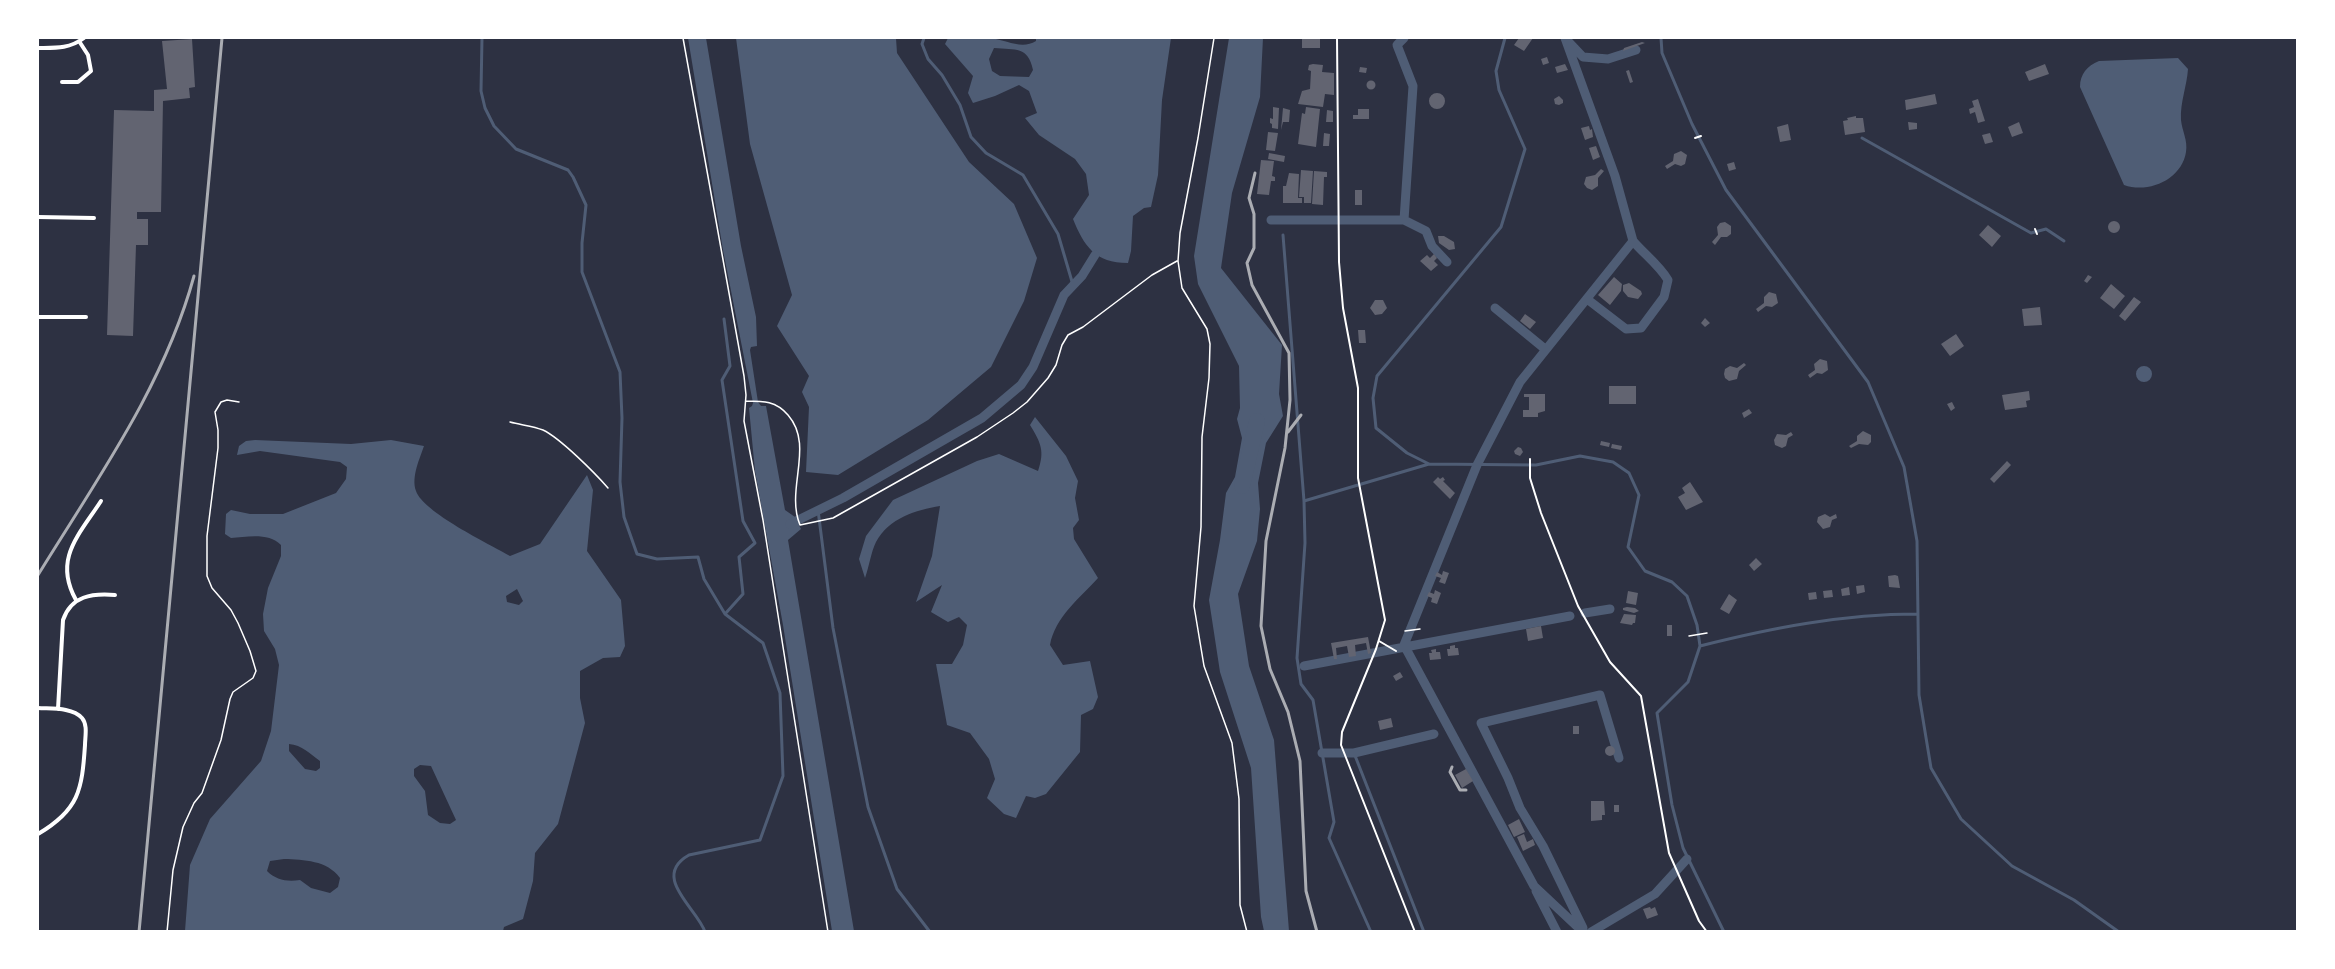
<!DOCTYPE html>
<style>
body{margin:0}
#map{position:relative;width:2335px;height:969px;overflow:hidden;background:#2d3142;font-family:"Archivo Narrow",sans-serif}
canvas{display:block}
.frame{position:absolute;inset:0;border:39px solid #fff;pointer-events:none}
</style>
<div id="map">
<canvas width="2335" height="969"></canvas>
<div class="frame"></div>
</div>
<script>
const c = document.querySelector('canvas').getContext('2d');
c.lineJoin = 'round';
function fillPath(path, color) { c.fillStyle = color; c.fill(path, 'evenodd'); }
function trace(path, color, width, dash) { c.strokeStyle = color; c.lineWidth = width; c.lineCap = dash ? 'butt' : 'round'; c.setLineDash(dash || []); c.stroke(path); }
const water = new Path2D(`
 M688,38H706L741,246L756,317L757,346L751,347L750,350L758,402L761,406H766L785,510L795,517L801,529L788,540L854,931H832L783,625L755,471L749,408L752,406L753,403L723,250Z
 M736,38H896L897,53L969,162L1014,204L1037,258L1024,301L991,367L928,420L838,475L806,472L809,407L802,392L809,376L777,326L792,295L750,144Z
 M948,38C962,37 978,35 991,38C1006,40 1022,50 1036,41V38H1171L1162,100L1158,175L1151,207L1144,208L1133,216L1131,251L1128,263C1095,263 1084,246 1073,219L1089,195L1086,174L1075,159L1039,135L1025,118L1037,113L1029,91L1019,85L995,96L973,103L968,93L973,76L945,44ZM994,48C1016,50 1028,46 1033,70L1029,77L1000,76L992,71L989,59Z
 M1229,38H1263L1260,97L1232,193L1221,268L1282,345L1279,394L1283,416L1266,443L1258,483L1260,509L1257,541L1238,594L1249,666L1274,740L1289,931H1264L1261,917L1251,768L1220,672L1209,600L1220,540L1226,493L1235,477L1242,438L1237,419L1240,408L1239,366L1198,284L1194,256Z
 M2178,58L2188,69C2187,86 2180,102 2181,120C2182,131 2188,140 2186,152C2182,179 2149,194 2124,185L2080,87C2080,74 2087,66 2099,61Z
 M2136 374a8 8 0 1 1 16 0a8 8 0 1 1-16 0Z
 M1035,417L1066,456L1078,481L1075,498L1079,520L1073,528L1074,539L1098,578C1080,598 1055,617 1050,645L1063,665L1090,661L1098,697L1093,709L1081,715L1080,752L1046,794L1035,798L1026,796L1016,818L1004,814L987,798L995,779L989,759L970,733L947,725L936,664H952L963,645L967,625L959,617L948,622L931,612L942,585L916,602L932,556L940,506C916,510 889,518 876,542C871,552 869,567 865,578L859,559L866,536L893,500L977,461L999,454L1038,471C1045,451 1041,443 1030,425Z
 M255,440L351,444L391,440L424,446C420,458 411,477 416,491C423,512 489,544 510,556L540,544L587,475L593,490L587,551L621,600L625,646L620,657L603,658L580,671V698L585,723L558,824L535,853L533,881L523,919L504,927L503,931H185L190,865L210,819L261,761L271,731L279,665L275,649L264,631L263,614L268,588L281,556V545C269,532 246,537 231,538L225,534L226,514L231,510L250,514H283L336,493L346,479L347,467L340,462L260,451L237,455L239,446L246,441ZM517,589L523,601L519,605L507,602L506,596ZM289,744C302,745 310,754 320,761V768L316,771L305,769L289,751ZM420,765L431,766L456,820L450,824L440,823L428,815L425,791L414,776V769ZM284,859C304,860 327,860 340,878L338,887L330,893L311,888L300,880C287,882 276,880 267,871L270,861Z`);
const stream = new Path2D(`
 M482,38L481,91L485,108L494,126L516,149L568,170L573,177L586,205L582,243V272L620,372L622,418L620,482L624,517L637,554L657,559L698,557L704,579L725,614L763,643L780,693L783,776L760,840L689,855C650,877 698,909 705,932
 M924,38L922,44L928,59L942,75L960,105L971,137L986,153L1023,175L1058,234L1073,285
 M1505,38L1496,71L1499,90L1525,149L1501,227L1377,376L1373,398L1376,428L1407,453L1429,464L1536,465L1580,456L1613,462L1629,473L1639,495L1628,547L1645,571L1672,582L1687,596L1697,625L1700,646L1688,682L1657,713L1672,805L1683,848L1724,932
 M1661,38L1662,53L1692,124L1726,190L1868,382L1904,467L1917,541L1919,695L1931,768L1961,819L2012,866L2074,900L2119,932
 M1862,138L2031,233L2046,229L2064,241
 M1283,235L1304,501L1305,543L1297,658L1301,684L1313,700L1334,822L1329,838L1371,932
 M724,319L730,366L722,380L743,521L755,543L739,557L743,594L725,614
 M1304,501L1429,464
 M818,510L833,628L868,807L897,889L930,932
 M1700,646C1771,628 1843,614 1917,614
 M1354,753L1424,932`);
const canal = new Path2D(`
 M1404,38L1397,45L1413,86L1404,220L1426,231L1432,246L1447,262
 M1271,220H1404
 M1587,299L1626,329L1641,328L1664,297L1668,280C1659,265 1644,254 1633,241
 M1495,308L1545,349
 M790,524L843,498L982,418L1021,385L1033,367L1064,295L1082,276L1095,255
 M1585,613L1610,609
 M1304,666L1570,616
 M1322,753H1354L1434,734
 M1536,891L1557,932
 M1583,928L1543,846L1520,808L1508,778L1481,723L1600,695L1619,758
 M1583,932L1534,886L1404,645L1477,465L1520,382L1633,241L1615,176L1565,38L1583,57L1608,59L1636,50
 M1591,932L1655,894L1687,859`);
const river = new Path2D(`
 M1242,486L1257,421`);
const building = new Path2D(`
 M1302,38H1320V48H1302Z
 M1519,38H1533L1524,51L1514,45Z
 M192,39L195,87L189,88L190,98L163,101L161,212H137V219H148V245H136L133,336L107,335L114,110L154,111V90L167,89L162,41Z
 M1642,42L1645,43L1623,51L1624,48Z
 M1547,57L1549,63L1543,65L1541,59Z
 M1313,64L1323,65L1322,72L1334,73V95L1325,94L1323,107L1298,104L1302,91L1310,89L1311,71L1308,70L1309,65Z
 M1565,64L1568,70L1557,73L1555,67Z
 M2045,64L2049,74L2029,81L2025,72Z
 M1360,67L1367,68L1366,73L1359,72Z
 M1629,70L1633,82L1630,83L1626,71Z
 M1366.5 85a4.5 4.5 0 1 1 9 0a4.5 4.5 0 1 1-9 0Z
 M1429 101a8 8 0 1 1 16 0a8 8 0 1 1-16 0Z
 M1935,94L1937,104L1906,110L1905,100Z
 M1559,96L1563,100V103L1559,105L1555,104L1554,99Z
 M1978,99L1985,121L1978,123L1975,112L1970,114L1969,109L1974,107L1972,101Z
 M1273,107L1279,108L1278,129L1272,128V124L1270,123V118L1273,119Z
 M1306,107L1320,109L1316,147L1298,144L1302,113L1305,114Z
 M1283,108L1290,110L1289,122H1283L1281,130Z
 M1358,109H1369V119H1353V115H1358Z
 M1327,110L1333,111V122H1326Z
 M1856,116V118H1863L1865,132L1845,135L1843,121L1848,120L1847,118Z
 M1908,122L1917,123V129L1909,130Z
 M2019,122L2023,133L2012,137L2008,127Z
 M1788,124L1791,140L1780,142L1777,127Z
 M1589,126L1590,130L1592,129L1593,137L1585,140L1581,128Z
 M1268,132L1278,133L1275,151L1266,150Z
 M1324,133L1330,134L1329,146H1323Z
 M1990,133L1993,142L1985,144L1982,135Z
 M1596,146L1600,157L1593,160L1589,148Z
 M1681,151L1687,155L1685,164L1681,166L1675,164L1667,169L1665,166L1673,161L1674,154Z
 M1269,153L1285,156L1284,162L1268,159Z
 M1261,160L1274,161L1272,176L1275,177V181H1271L1269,195L1257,194Z
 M1734,162L1736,169L1729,171L1727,164Z
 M1601,169L1604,171L1598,178V186L1592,190L1587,188L1584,184L1586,177L1595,175Z
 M1301,170L1313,171L1311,203H1304V197H1299Z
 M1314,171L1327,172V177H1324L1323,205L1312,204Z
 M1289,173L1299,174L1298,198H1302V203H1283V186H1286Z
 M1355,190H1362V205H1355Z
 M2108 227a6 6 0 1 1 12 0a6 6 0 1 1-12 0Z
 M1725,222L1731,226V234L1727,237H1721L1715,245L1712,242L1718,235L1717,227L1720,223Z
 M1988,225L2001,236L1992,247L1979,235Z
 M1438,236H1444L1454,242L1455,249L1449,250L1439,243Z
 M1434,254L1437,258L1434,261L1438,265L1431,271L1420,261L1427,255L1430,258Z
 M2088,275L2092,277L2087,283L2084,281Z
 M1614,277L1622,284L1621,291L1610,305L1598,295Z
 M1629,283L1641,291L1642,294L1638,299L1628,297L1623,291V285Z
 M2111,284L2125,296L2114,309L2100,298Z
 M1769,292L1776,294L1778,303L1772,307L1766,306L1758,312L1756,309L1764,303V297Z
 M2134,297L2141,302L2125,321L2119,316Z
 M1375,300H1383L1387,308L1382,314L1375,315L1370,308Z
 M2040,307L2042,325L2024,326L2022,309Z
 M1525,314L1536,322L1530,329L1520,321Z
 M1705,318L1710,323L1705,327L1701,323Z
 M1358,330H1365L1366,343H1359Z
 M1956,334L1964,346L1950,356L1941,344Z
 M1820,359L1827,361L1828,370L1822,374L1817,373L1810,378L1808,375L1815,370L1814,364Z
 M1744,363L1746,365L1739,371L1737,379L1729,381L1725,378L1724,374L1725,369L1730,366L1737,368Z
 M1609,386H1636V404H1609Z
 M2029,391L2030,400L2026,401L2027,407L2005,410L2002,395Z
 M1524,394H1545V411L1538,413V417H1523V410H1529V397H1524Z
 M1952,402L1955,408L1951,411L1947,404Z
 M1749,409L1752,413L1744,418L1742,413Z
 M1863,431L1871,435V442L1868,445L1859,444L1851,448L1849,446L1857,441V436Z
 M1791,432L1793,435L1788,438L1786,446L1782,448L1775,445L1774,440L1777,434L1786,435Z
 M1601,441L1610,443L1609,447L1600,445Z
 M1612,444L1622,446L1621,450L1611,448Z
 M1518,447L1521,448L1523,452L1520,456L1515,454L1514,451Z
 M2007,461L2011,465L1994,483L1990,479Z
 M1438,477L1440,479L1443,477L1445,480L1443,481L1455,493L1450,499L1433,482Z
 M1690,482L1703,502L1686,510L1678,497L1685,493L1682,488Z
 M1825,514L1830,517L1836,514L1837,518L1832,520L1830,527L1823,529L1817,522L1818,517Z
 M1756,558L1762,564L1754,571L1749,565Z
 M1443,571L1449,573L1445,584L1439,582L1441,578L1435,576L1437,572L1442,575Z
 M1895,575L1898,576L1900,588L1889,587L1888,576Z
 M1864,585L1865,592L1857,594L1856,586Z
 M1849,587L1850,595L1842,596L1841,589Z
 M1435,590L1441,593L1437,604L1431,602L1432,598L1427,596L1429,592L1434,594Z
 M1832,590L1833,597L1824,598L1823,591Z
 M1628,591L1638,593L1636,605L1626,603Z
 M1816,592L1817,599L1809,600L1808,593Z
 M1729,594L1737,600L1729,614L1720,609Z
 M1627,607L1635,608L1639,611L1634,613L1623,610V608Z
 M1624,614L1636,615L1635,623H1633L1632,625L1620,623Z
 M1667,625H1672V636H1667Z
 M1541,626L1543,638L1528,641L1526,629Z
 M1368,637L1371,653L1368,654L1366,643L1355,645L1356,656L1349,657L1347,646L1336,648L1337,659H1334L1331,643Z
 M1455,645V648H1458L1459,655L1448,656L1447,649H1450V646Z
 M1436,649V652H1440L1441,659L1430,660L1429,653H1432L1431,650Z
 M1400,672L1403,677L1396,681L1393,676Z
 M1391,718L1393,727L1380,730L1378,721Z
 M1573,726H1579V734H1573Z
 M1605 751a5 5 0 1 1 10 0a5 5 0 1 1-10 0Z
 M1466,769L1473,781L1462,788L1455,775Z
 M1591,801H1604L1605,815H1602V820L1591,821Z
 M1614,805H1619V812H1614Z
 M1519,819L1525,832L1514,837L1508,825Z
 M1524,834L1527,842L1533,839L1535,845L1523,851L1517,837Z
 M1650,907L1651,909L1655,907L1658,915L1647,919L1643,909Z`);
const path = new Path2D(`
 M683,38L744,376L746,395L744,421L763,520L828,932
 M1214,38L1198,138L1180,233L1178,261L1182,288L1207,329L1210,344L1209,378L1202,437L1201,527L1194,606L1204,666L1232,743L1239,799L1240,905L1247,932
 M746,401C764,401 776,401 788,415C815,446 785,489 800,525L833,518L977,437L1013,413L1027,402L1048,378L1056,365L1062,345L1068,335L1083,327L1152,275L1177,261
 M510,422C521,425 533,426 543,430C560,438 595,473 608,488
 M1405,631L1420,629
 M1689,636L1707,633
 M167,932L173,870L183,827L194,803L202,793L221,740L230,699L233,692L253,678L256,671L250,651L238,623L231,610L212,588L207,576V536L218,448V430L215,412L221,402L227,400L239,402`);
const service = new Path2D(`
 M1337,38L1339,262L1343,308L1358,388V478L1385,620L1376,649L1342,732L1341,745L1415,932
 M1695,138L1701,136
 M2035,229L2037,234
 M1530,459V478L1541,513L1578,606L1610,662L1641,696L1669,853L1699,921L1707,932
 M1379,641L1396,651`);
const minor = new Path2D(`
 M38,48C56,48 69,49 84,38
 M62,82H78L91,71L88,55L79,41
 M38,217L94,218
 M38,317H86
 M76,600C53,559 79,535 101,501
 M38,708C51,709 72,707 82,718C88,725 85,737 85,745C82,790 79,810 38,834
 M58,709L63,620C71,596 92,593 115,595`);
const rail = new Path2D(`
 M1255,173L1249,198L1254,214V248L1247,263L1252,285L1289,353L1290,400L1285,448L1266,541L1261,626L1270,669L1288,712L1300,761L1306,891L1317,932
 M1288,432L1301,415
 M38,575C97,479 164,386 194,276
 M1452,767L1450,772L1460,790H1466
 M139,932L222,38`);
fillPath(water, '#4f5d75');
trace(stream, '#4f5d75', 3);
trace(canal, '#4f5d75', 9);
trace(river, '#4f5d75', 16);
fillPath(building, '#626471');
trace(path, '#fff', 1.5);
trace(service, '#fff', 2);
trace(minor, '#fff', 4);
trace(rail, '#abadb3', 3);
</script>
